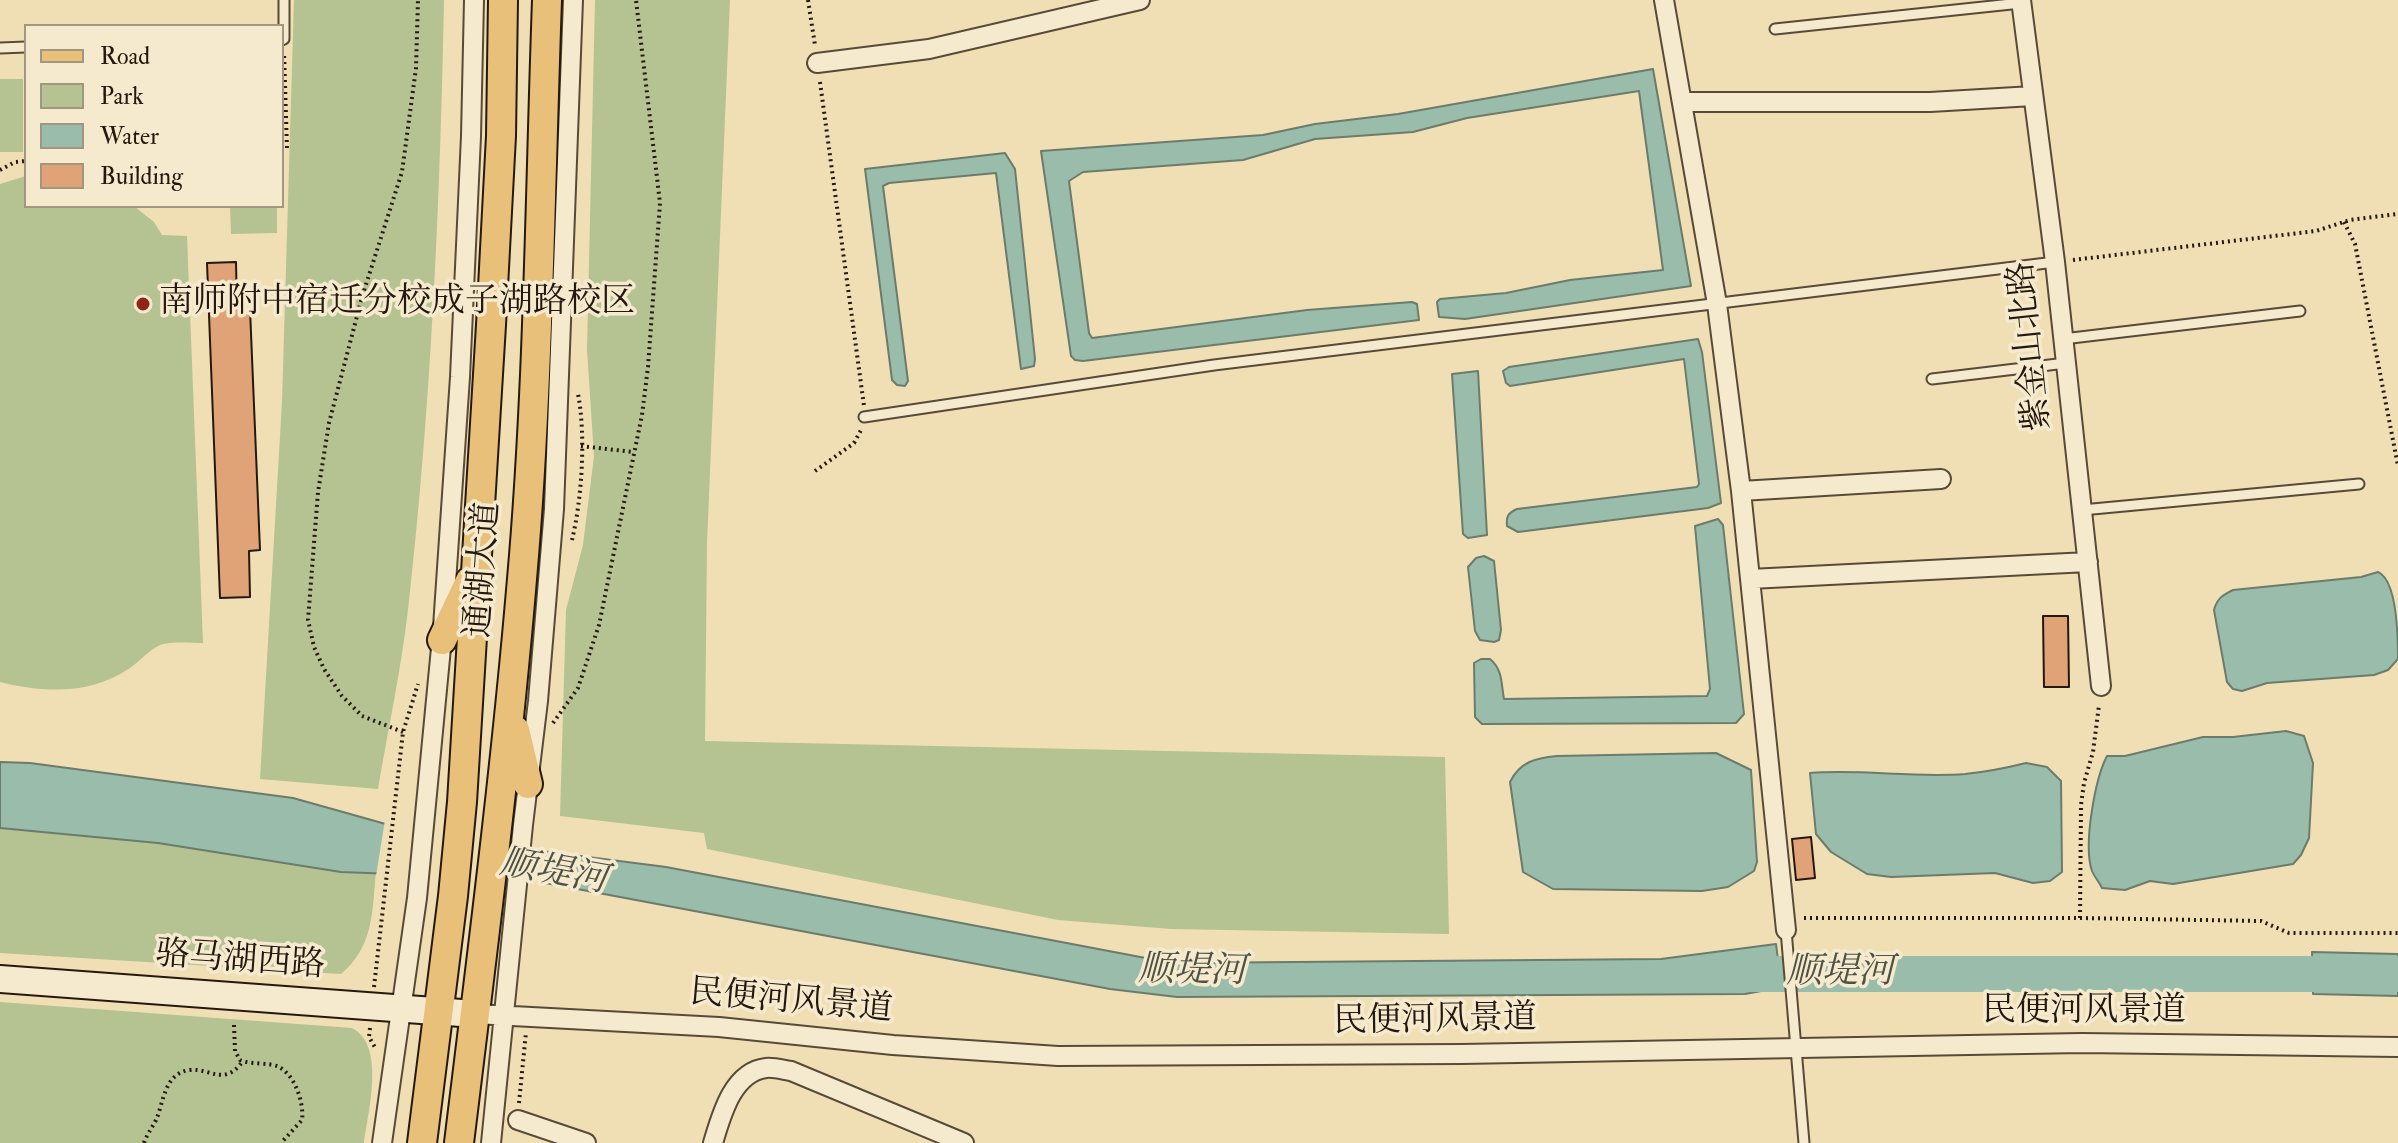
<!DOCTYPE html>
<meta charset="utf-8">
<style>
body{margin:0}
#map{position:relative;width:2398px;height:1143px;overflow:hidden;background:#f0dfb4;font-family:"IM FELL Double Pica",serif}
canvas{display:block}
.legend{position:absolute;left:24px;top:24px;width:260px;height:184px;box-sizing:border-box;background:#f5eace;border:2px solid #a29681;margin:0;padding:10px 14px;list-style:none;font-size:24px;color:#25180e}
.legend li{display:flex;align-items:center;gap:16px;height:40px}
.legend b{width:40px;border:2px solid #a29681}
</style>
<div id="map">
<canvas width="2398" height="1143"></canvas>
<ul class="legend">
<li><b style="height:10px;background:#e8c07a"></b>Road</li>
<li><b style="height:22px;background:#b4c391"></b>Park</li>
<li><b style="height:22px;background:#9abdab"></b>Water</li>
<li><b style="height:22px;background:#e0a277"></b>Building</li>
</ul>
</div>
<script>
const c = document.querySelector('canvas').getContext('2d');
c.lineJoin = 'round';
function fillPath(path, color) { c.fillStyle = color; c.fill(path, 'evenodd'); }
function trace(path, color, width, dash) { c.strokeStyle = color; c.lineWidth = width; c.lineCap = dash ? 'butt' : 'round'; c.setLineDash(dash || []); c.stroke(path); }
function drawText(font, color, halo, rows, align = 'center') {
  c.font = font + ' "IM FELL Double Pica","Noto Serif SC",serif'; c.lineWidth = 7; c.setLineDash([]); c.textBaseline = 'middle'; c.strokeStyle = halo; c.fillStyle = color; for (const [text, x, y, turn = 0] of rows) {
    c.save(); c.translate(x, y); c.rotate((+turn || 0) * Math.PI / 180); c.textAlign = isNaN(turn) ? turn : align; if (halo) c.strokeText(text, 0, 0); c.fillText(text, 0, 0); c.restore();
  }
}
const green = new Path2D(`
 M294,0H444C440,204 431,408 408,610C401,670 388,730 378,789L260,779L282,402Z
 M595,0H730L707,543L705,741L1445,757L1449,934L1171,929L1058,920L707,849L704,833L560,816L566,610L583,545L594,456L587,350Z
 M0,79H23V152H0Z
 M26,176V206H134L154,222L162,235L187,236L203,643C191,643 171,641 160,645C149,650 140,661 130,668C90,695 45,693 0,682V184Z
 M230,206H277V233L231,234Z
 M0,828L158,843L341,871L376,872C372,912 374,946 341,974L0,953Z
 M0,1002L352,1028C386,1045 368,1112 364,1143H0Z`);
const water = new Path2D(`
 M1653,69L1691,286L1465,319L1439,317L1437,302L1440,299L1506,293L1570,280L1663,270L1639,91L1467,118L1413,132L1315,139L1243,160L1083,172L1069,181L1089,333L1092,338L1307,310L1412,302L1417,304L1419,320L1083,361L1075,360L1071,356L1041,151L1263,135L1315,124L1398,114Z
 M1005,153L1015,169L1035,359L1034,366L1021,369L996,173L889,183L883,186L908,381L905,386L897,385L892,380L865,169Z
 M1698,339L1702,352L1721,503L1708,508L1518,532L1507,526C1506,516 1508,513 1517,509L1697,487L1699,484L1684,359L1510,386L1506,383L1503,371L1509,367Z
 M1478,371L1487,535L1468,538L1463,534L1452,374Z
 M1718,519L1723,525L1744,714L1736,723L1482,724L1475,717L1474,663L1481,659H1490C1503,670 1501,683 1504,699L1707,696L1710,689L1695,526Z
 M1484,556L1494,561L1501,630L1499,640L1494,642L1480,640L1475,631L1468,567L1476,558Z
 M2378,572C2398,581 2398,639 2398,659L2388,670L2374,675L2267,683L2242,691L2233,689L2227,682L2214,610C2217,598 2223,595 2233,590L2361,577Z
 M2286,731L2304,736L2313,763L2309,838L2301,855L2293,864L2173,884L2150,881L2125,890L2102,888C2099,882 2094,876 2092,871C2083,845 2095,779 2107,756H2125L2203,737H2233Z
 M1716,753L1751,770L1757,862L1754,871L1728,887L1702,891L1553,889L1523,872L1510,782C1520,762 1535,758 1557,756Z
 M0,762L30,763L293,798L432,837L666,867L1172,963L1661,959L1776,944L1781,984L1772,989L1745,994L1177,997L1110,989L524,879L341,872L158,843L0,828Z
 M2026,763L2047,767L2061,781L2062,872L2050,881L2033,883L1995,873L1891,877L1867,874L1831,852L1816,834L1810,773C1862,769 1913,778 1965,774C1985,772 2006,768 2026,763Z
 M2312,952L2398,954V996L2313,994Z`);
const pier = new Path2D(`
 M385,820L432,833L546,848L542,887L524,883L376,876Z`);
const river = new Path2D(`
 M1732,974H2398`);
const building = new Path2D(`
 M236,262L237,309H250L260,550L249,551L250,597L220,598L207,263Z
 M2043,616H2068L2069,687H2044Z
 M1811,837L1815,878L1796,880L1792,839Z`);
const path = new Path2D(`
 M808,0L815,45
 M820,82L864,406
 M282,149H287L284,52
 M0,170L15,162L26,161
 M2344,222L2355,244L2398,466
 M2073,260L2316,231L2350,220L2398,214
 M581,446L633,452
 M815,471L854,443L861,430
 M572,540C582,499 586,435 578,394
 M553,723L578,688L599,625L642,415L648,367L660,203L636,0
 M403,732L362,716L342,696L324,669L314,647L308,620L318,492L329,423L362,297L402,172L416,68L418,0
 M1804,918H2080L2261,921L2289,933H2398
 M2080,918L2081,805L2084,783L2093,752L2099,705
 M374,987L403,732L418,684
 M234,1025L235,1051L240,1060C252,1065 269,1062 279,1067C296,1076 304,1104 302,1120L281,1143
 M370,1028L369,1037L376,1049
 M519,1103L526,1032
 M144,1143C147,1134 152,1128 156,1120C164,1102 164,1073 190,1070C211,1068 224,1087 243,1061`);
const lane = new Path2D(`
 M1775,29L2021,3
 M282,40L284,39V0
 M0,48L26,47
 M2063,339L2300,311
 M1932,379L2066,363
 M864,417L1214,365L2055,262
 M2082,510L2359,484
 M1786,930L1804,1143`);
const street = new Path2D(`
 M1664,0L1717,304L1741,491L1786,930
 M2021,0L2055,262L2101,686
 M817,63L929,49L1140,0
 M1682,102H1930L2033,96
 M1741,491L1941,479
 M1750,579L2088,562
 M475,1014L719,1027L893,1045L1058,1056L1461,1054L2082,1043L2398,1047
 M518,1120L586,1143
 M382,1143L417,898L443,627L460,377L471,136L474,0
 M491,1143L523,825L538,701L554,509L573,0
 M713,1143C721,1117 732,1072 766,1068C773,1067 784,1070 791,1071L964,1143`);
const secondary = new Path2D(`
 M0,979L475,1014`);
const primary = new Path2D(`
 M442,640L470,581
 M515,730L528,784
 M422,1143L453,896L462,802L491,325L501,136L503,0
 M459,1143C482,955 506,768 522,579C539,387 540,193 547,0`);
const markers = [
 [143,304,8,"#8f2418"]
];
const poiNames = [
 ["南师附中宿迁分校成子湖路校区",159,304]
];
const streetNames = [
 ["紫金山北路",2032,346,-96],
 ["通湖大道",485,570,-86],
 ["骆马湖西路",240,962,4],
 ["民便河风景道",791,1003,5],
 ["民便河风景道",2084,1013],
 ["民便河风景道",1435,1022,-1]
];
const waterNames = [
 ["顺堤河",553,874,10],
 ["顺堤河",1192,973,1],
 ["顺堤河",1840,974]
];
fillPath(green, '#b4c391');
fillPath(water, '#9abdab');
trace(water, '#6b7b6c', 2);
fillPath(pier, '#f0dfb4');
trace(river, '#9abdab', 36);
fillPath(building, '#e0a277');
trace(building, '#25180e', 2);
trace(lane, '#584a38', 13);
trace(street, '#584a38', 22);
trace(secondary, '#25180e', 30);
trace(primary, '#25180e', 32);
trace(path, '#25180e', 4, [2, 4]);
trace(lane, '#f5eace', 9);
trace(street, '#f5eace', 18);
trace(secondary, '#f5eace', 26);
trace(primary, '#e8c07a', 28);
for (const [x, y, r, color] of markers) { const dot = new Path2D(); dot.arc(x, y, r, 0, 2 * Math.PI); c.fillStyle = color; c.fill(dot); trace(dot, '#f5eace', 3); }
drawText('34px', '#25180e', '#f5eace', poiNames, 'left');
drawText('34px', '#25180e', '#f5eace', streetNames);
drawText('italic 36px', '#4e5245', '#f5eace', waterNames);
</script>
